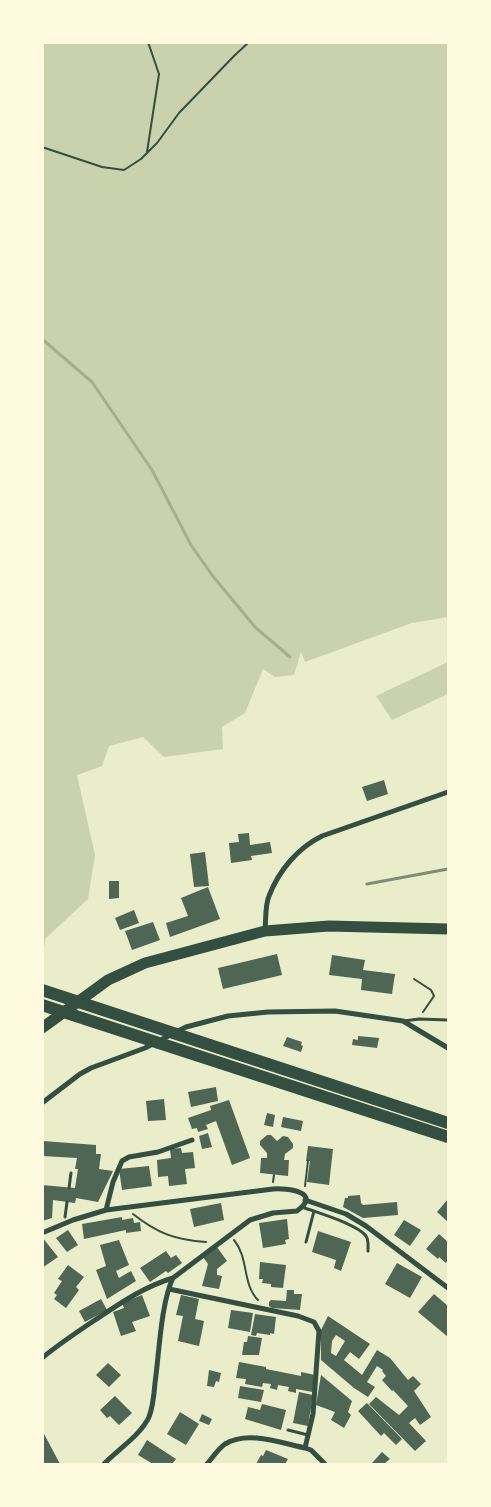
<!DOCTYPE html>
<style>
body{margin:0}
#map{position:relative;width:491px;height:1507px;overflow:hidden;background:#e9edc9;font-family:"Exo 2",sans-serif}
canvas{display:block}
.frame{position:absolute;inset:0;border:44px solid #fefae0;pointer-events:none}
</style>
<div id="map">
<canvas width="491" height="1507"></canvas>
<div class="frame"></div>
</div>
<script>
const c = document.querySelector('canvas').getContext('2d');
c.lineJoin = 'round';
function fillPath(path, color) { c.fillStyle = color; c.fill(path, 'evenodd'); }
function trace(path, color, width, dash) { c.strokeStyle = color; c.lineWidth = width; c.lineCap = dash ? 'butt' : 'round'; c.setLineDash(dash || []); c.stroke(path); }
const green = new Path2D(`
 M43,43H448V617L412,623L305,662L301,652L294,675L275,677L263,669L245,713L222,727L223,749L164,757L143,737L109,746L102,766L77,775L95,855L88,899L46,938L43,952Z
 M448,662V694L392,720L376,696Z`);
const stream = new Path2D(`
 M42,339L92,382L152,470L191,545L212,575L255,627L290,657`);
const building = new Path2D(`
 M384,780L388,794L367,801L362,787Z
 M249,833L250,845L270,842L272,853L251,856L252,860L231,863L229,843L239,842L238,834Z
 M205,852L209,886L194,887L190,854Z
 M109,881H119V898L109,899Z
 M208,887L220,919L170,937L166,923L188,916L181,898Z
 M134,910L139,923L120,930L115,918Z
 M153,922L160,940L132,950L125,931Z
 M277,954L282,975L223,989L218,968Z
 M332,955L365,960L363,970L395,974L392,994L361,990L362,979L329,975Z
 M358,1036L379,1038L377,1048L352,1045L353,1039L358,1040Z
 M287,1037L302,1042L301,1045L303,1046L301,1052L283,1046Z
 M216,1087L218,1101L191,1107L188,1092Z
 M164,1099L166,1120L148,1121L146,1101Z
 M229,1100L250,1158L232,1165L216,1121L206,1125L208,1129L198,1132L197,1128L192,1129L188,1118L211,1110L210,1106Z
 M267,1113L275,1115L273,1127L264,1125Z
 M283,1117L303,1121L301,1131L281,1127Z
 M208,1133L212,1147L202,1149L199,1136Z
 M267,1135H271L277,1141L283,1136L288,1137L293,1144V1148L285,1154L284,1160H289L288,1176L260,1173L261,1158H267V1153L260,1145V1141Z
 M43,1141L96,1145V1154H101L99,1169L113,1171L98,1202L76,1198L75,1203L53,1200L52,1218L42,1221V1185L75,1188L78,1169H75L77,1158L42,1156Z
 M308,1146L333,1149L329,1185L307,1182L310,1161H306Z
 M181,1148L182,1153L193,1152L195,1168L185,1169L187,1184L169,1186L168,1176L158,1177L157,1160L171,1158L170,1149Z
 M149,1166L152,1186L122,1190L119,1169Z
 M360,1195L361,1203L363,1205L397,1202L398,1215L363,1218L343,1207L345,1198H348V1196Z
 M448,1199V1222L437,1212Z
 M221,1203L224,1220L194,1227L190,1209Z
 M122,1217V1220L133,1218L134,1223L140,1222L141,1231L126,1233V1230L84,1239L82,1224Z
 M287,1219L289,1239L285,1240L286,1244L263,1248L259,1223Z
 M404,1220L421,1230L410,1246L394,1235Z
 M68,1230L78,1245L67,1252L56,1238Z
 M318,1231L351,1242L341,1271L334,1268L336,1260L312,1252Z
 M439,1234L448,1242V1259L446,1263L439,1257L438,1259L426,1249Z
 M42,1237L58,1257L42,1268Z
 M119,1240L129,1265L116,1271L119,1278L131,1271L136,1281L107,1299L96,1270L106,1266L100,1245Z
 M217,1247L227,1261L217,1269V1275L222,1276L219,1289L202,1286L208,1264L203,1257Z
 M166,1251L171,1258L176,1255L182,1263L168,1273L166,1271L150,1282L140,1268Z
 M260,1262L286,1265L283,1288L271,1287V1284L262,1283L263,1279H259Z
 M397,1263L422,1277L410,1298L385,1284Z
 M68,1265L84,1277L76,1287L79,1290L66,1308L54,1299L57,1295L54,1293L62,1281L58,1279Z
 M287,1290H294V1294H302L300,1310L272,1308L269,1306V1302L271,1300L286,1301Z
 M434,1294L448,1306V1337L418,1312Z
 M142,1295L150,1316L132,1322L136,1331L121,1336L113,1312L124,1308L122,1303Z
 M181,1295L199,1299L195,1319L204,1321L199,1346L178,1341L183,1316L176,1315Z
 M101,1299L107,1310L85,1322L79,1311Z
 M231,1310L253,1313L250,1332L228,1328Z
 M255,1314L276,1317L274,1334L270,1333V1335L257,1333L256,1336L251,1335Z
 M328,1316L370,1344L359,1359L350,1352L344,1360L362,1375L377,1350L390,1358L408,1380L413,1376L421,1384L414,1391L431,1417L420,1425L415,1418L409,1423L426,1441L415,1451L369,1404L376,1397L399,1415L408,1406L393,1390L392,1391L382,1380L386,1376L382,1371L383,1370L377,1366L367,1382L375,1387L368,1397L354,1388L321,1360V1330ZM336,1335L345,1341L336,1356L331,1353L332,1341Z
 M248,1336L262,1338L259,1355H242L244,1342H247Z
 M239,1362L266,1367V1369L301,1376V1372L315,1375L313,1392L296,1389V1393L288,1391L289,1387L278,1385L277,1390L270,1388L271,1384L263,1383L262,1387L245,1384L246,1379L236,1378Z
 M108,1363L121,1375L109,1387L96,1375Z
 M209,1370L221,1373L219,1382L216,1381L214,1387L207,1386Z
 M321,1375L352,1401L348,1412L351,1415L344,1428L331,1420L335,1412L316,1405Z
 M240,1386L264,1390L261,1402L238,1398Z
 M299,1392L313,1395L308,1426L293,1423Z
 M115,1396L132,1413L119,1425L110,1416L107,1418L100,1410Z
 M367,1403L402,1439L396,1445L384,1433L381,1436L358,1411Z
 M262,1404L286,1410L281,1430L245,1419L248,1407L260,1410Z
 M180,1412L199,1424L186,1445L167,1434Z
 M202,1414L212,1419L209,1425L199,1421Z
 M42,1430L60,1464H42Z
 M147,1440L176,1459L172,1464H153L138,1455Z
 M266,1450L288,1459L285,1464H256L261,1455L263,1456Z
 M382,1452L390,1459L384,1464H373L372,1463Z`);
const path = new Path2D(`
 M42,147L102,167L124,170L141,159L157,143L179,113L234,56L249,42
 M147,152L159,74L148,42
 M414,979L431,990L434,996L423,1012
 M273,1182L274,1175
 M305,1186L308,1161
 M133,1214C157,1233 175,1240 206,1242
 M234,1240C249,1258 242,1284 258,1300`);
const service = new Path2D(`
 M404,1021L419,1019L448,1020
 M69,1188L71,1173
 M302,1207C318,1213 357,1224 366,1236C369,1241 368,1246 368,1251
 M65,1217L67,1202
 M306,1242L314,1211
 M288,1430L308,1435`);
const minor = new Path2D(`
 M265,930C266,920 265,905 269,896C279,870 298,848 322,836L448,792
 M42,1103L80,1074L91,1068L145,1048L186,1027L228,1016L268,1012L335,1011L403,1021L448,1048
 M305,1200L346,1214L366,1226L448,1288
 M106,1210L113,1182L122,1161L129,1157L158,1152L192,1140
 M42,1233L73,1220L106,1210L273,1189C287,1188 323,1192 297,1211L273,1213L250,1220L173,1278C161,1302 159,1355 155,1383C154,1395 153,1407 149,1417C140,1436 118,1449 104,1464
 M169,1289L298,1316L314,1322L319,1331L313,1414L305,1448
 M42,1358C59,1344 77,1332 95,1320C119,1304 145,1286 173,1278
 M207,1464C213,1457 218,1449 225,1444C248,1430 281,1443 305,1448L311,1450L325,1464`);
const primary = new Path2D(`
 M42,1028L108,980L145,963L265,931L329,926L448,929`);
const motorway = new Path2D(`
 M42,990L448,1123
 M42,1005L448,1137`);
const rail = new Path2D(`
 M367,884L448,869`);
fillPath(green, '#cad2ad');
trace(stream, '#a3b18a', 3);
fillPath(building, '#4f6655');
trace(path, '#344e41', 2);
trace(service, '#344e41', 3);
trace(minor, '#344e41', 5);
trace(primary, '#344e41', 11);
trace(motorway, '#344e41', 12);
trace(rail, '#7c8e77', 3);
</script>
